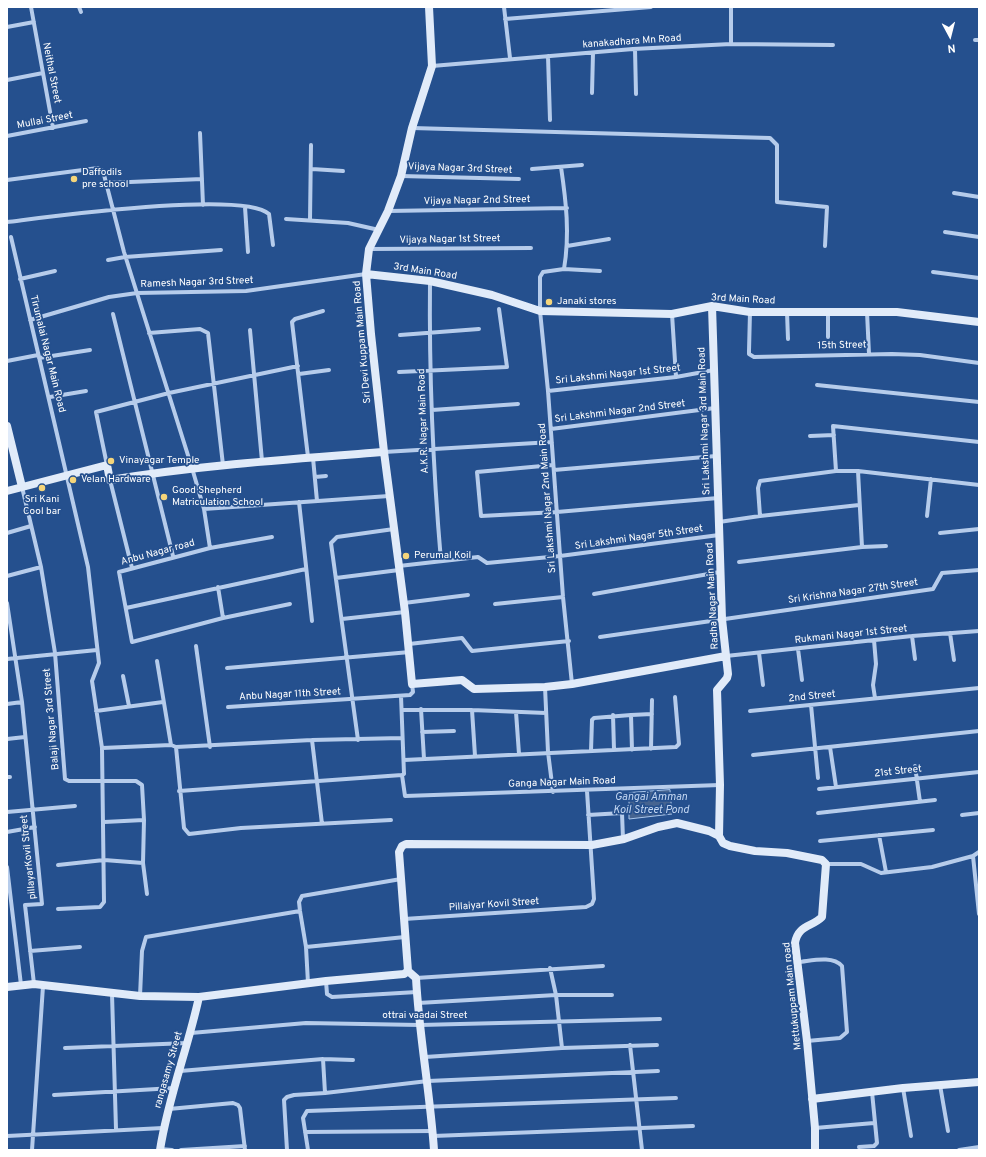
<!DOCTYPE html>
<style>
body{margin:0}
#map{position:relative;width:986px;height:1157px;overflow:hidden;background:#25508e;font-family:Overpass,sans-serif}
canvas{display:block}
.frame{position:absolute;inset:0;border:8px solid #fff;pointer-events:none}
.north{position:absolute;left:930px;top:16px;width:40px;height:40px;-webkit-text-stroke:3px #25508e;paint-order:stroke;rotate:173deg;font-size:11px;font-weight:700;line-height:16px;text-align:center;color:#fff}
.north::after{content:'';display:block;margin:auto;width:14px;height:18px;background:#fff;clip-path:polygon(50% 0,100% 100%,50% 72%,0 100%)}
</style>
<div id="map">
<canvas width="986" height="1157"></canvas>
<div class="frame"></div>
<div class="north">N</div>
</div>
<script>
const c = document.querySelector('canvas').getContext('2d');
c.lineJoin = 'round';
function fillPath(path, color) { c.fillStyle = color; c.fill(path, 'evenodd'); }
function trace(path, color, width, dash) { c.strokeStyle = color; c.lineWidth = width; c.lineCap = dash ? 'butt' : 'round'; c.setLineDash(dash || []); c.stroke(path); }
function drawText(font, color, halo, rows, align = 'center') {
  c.font = font + ' Overpass,sans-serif'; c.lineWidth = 3.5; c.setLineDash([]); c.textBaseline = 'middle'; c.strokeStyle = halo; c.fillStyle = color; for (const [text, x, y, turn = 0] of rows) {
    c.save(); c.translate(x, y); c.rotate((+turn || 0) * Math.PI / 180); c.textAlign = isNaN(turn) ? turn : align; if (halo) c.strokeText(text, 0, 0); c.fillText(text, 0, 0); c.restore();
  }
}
const water = new Path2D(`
 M670,790L672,814L629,819V793Z`);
const street = new Path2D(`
 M31,7L53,128
 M79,7L81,12
 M504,7L510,58
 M731,7V44
 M505,19L651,7
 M7,27L34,22
 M975,40H979
 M635,49L636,94
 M548,56L550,120
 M432,66L633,49L731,44L833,45
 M7,80L43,73
 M592,93L593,53
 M412,128L770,138L777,145V202L827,207L825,246
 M200,133L203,205
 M7,136L86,121
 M561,167C566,201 570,234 564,269
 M312,169L343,171
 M532,169L582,165
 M401,176L519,179
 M7,180L98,168L103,171L124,252L192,468L204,509L210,548
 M106,183L202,179
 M954,193L979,197
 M245,207L248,252
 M388,211L567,208
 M286,219L348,223L379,230
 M310,220L311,145
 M7,222C49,217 243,190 269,214L273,245
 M945,232L979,237
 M11,237L88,567L99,663L92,681L102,748L104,902L100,907L58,909
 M567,246L609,239
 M369,249L531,248
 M108,260L125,257L221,250
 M933,272L979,278
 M20,279L55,271
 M430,281C429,375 433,468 441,561
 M750,312L749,351V354L754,357L892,354L920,355L979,363
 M787,312L788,339
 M828,312V337
 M867,312L869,354
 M113,314L173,556
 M672,314L676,377
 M30,320L109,297L137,293L246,291L366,274
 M250,330L262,461
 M149,333L200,329L208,333L223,465
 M400,335L479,329
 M39,358L90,350
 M7,361L38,355
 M399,372L507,367L499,309
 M299,374L329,370
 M817,385L979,402
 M548,391L676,377L714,370
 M50,397L86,391
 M432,410L518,404
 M551,429L715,408
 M810,436L834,435
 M384,452L552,442
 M308,457L292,322L295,319L323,311
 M313,458L317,501
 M107,465L96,412L169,393L298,366
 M553,465L477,472L481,516L557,512L718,498
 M554,470L716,456
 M836,471L833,426L979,442
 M315,477L326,476
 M110,480L132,568
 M22,487L41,567L55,653L65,779L69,781H136L142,785L144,820L143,863L147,894
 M299,502L312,621
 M204,509L389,496
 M760,516L859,505
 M927,516L931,479
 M719,522L760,516L758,488L760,481L836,471H858L979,485
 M7,533L31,526
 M940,533L979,529
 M272,537L210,548L119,572L132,642L223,618L290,604
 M862,547L886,546
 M739,562L862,547L858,471
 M399,566L478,557L487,563L560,556L719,535
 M7,576L41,567
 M336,578L399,570
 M218,587L223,618
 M594,594L720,572
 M7,603L22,702L42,904L25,905L34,984
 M404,603L468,595
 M495,604L563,597
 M126,608L306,569
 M342,619L405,612
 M950,633L954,660
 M912,636L915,659
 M600,637L933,589L942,573L979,570
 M874,640L876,664L873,685L875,698
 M409,644L462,638L472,651L569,641
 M196,646L210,747
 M798,649L802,680
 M759,653L763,685
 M726,656L912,636L979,631
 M7,659L97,650
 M157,661L171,745L176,747L312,740L402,738
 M227,668L410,652
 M123,676L129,706
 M572,684L563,597L548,391L540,311V277L543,272L564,269L600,271
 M545,687L548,752L553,792
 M401,696L404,774L402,775L405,796L720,785
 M7,704L22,702
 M811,705L818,778
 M228,707L410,695L413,692L412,684
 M421,709L424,759
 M403,710H472L546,713
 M472,710L475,756
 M96,711L163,702
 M750,711L979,688
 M516,712L519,754
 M613,715L614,750
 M631,715L652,714
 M422,732L454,731
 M7,739L25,737
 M312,740L322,824
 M358,740L331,543L337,537L394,529
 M176,747L184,828L189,834L241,828L391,820
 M830,747L836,787
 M102,748L171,745
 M651,749L652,700
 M591,751L592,720L594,718L631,715L632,750
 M753,755L979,731
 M404,760L676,747L679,744L675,697
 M915,766L920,802
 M7,777H10
 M819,789L979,772
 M179,791L402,775
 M7,812L75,806
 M818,813L935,800
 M588,815L622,813L623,839
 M962,815L979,813
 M104,822L144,820
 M7,832L35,827
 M879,835L886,872
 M820,841L933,830
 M973,856L979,914
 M826,864H861L881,873L932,867L973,856L979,852
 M58,865L104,860L143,863
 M7,867L21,985
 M404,919L586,907L592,904L594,899L587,791
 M306,947L405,937
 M30,951L80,947
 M798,962C811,961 832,955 842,966L847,1032L840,1038L807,1041
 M550,968L556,995L562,1048
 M416,978L603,966
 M326,981L327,994L332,997L417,992
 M308,983L306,947L300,911L299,902L302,896L401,879
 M112,994L116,1129
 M140,996L142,951L146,937L300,911
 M418,1003L556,995H612
 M191,1033L306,1023L420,1025L660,1019
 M630,1045L642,1150
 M65,1048L187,1043
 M425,1057L562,1048L657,1045
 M323,1059L325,1093
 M180,1071L323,1059L353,1060
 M940,1085L948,1131
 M903,1088L911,1136
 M54,1095L174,1088
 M169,1109L233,1103L238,1105L240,1108L245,1150
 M815,1128L874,1123
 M305,1132L433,1131
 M7,1136L163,1128
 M433,1136L693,1126
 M859,1147L874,1146L877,1143L872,1092
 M160,1149L172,1150
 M32,1150L43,986
 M181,1150L245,1146
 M287,1150L284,1100L287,1097L294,1095L325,1093L428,1081L658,1071
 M308,1150L303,1118L307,1111L676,1098
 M959,1150L979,1147`);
const secondary = new Path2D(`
 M429,7L432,66L412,128L401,176L388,211L369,249L366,274L371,334L384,452L405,612L412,684L462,680L474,689L545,687L572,684L726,656
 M366,274L430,281L492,295L540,311L672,314L712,306L750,312H897L979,322
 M712,306L722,619L728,674L727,678L717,690L720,785L719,836L723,843L730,846L755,851L787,853L822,860L826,864L822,917C812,927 798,925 795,943L807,1041L815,1128V1150
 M7,426L22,487
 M7,491L107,465L110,480C201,465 292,459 384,452
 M408,971L399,852L402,846L406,844L592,845L624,839L658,827L677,823L709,831L719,836
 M408,971L416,978C419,1035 430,1092 434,1150
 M7,987L34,984L140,996L199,997L326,981L404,974L408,971
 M812,1099L903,1088L979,1082
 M160,1150C168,1098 188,1048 199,997`);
const markers = [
 [74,179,4,"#f5d57a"],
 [549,302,4,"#f5d57a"],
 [111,461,4,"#f5d57a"],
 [73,480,4,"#f5d57a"],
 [42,488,4,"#f5d57a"],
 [164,497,4,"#f5d57a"],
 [406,556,4,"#f5d57a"]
];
const streetNames = [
 ["kanakadhara Mn Road",632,42,-4],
 ["Neithal Street",51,73,79],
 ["Mullai Street",45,121,-11],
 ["Vijaya Nagar 3rd Street",460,169,2],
 ["Vijaya Nagar 2nd Street",477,201,-1],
 ["Vijaya Nagar 1st Street",450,240,-1],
 ["3rd Main Road",425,272,9],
 ["Ramesh Nagar 3rd Street",197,283,-2],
 ["3rd Main Road",743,300,3],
 ["Sri Devi Kuppam Main Road",363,342,-95],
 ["15th Street",842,346,-1],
 ["Tirumalai Nagar Main Road",47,354,76],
 ["Sri Lakshmi Nagar 1st Street",618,375,-6],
 ["Sri Lakshmi Nagar 2nd Street",620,412,-7],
 ["A.K.R. Nagar Main Road",424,421,-92],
 ["Sri Lakshmi Nagar 3rd Main Road",705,421,-92],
 ["Sri Lakshmi Nagar 2nd Main Road",548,498,-94],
 ["Sri Lakshmi Nagar 5th Street",639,538,-8],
 ["Anbu Nagar road",158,553,-15],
 ["Sri Krishna Nagar 27th Street",853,592,-8],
 ["Radha Nagar Main Road",713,596,-93],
 ["Rukmani Nagar 1st Street",851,635,-6],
 ["Anbu Nagar 11th Street",290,695,-3],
 ["2nd Street",812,697,-6],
 ["Balaji Nagar 3rd Street",52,719,-95],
 ["21st Street",898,772,-6],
 ["Ganga Nagar Main Road",562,783,-2],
 ["pillayarKovil Street",29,857,-96],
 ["Pillaiyar Kovil Street",494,905,-4],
 ["Mettukuppam Main road",793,996,-96],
 ["ottrai vaadai Street",425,1016],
 ["rangasamy Street",169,1070,-74]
];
const poiNames = [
 ["Daffodils",82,173],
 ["pre school",82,185],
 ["Janaki stores",557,302],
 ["Vinayagar Temple",119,461],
 ["Velan Hardware",81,480],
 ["Good Shepherd",172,491],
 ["Matriculation School",172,503],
 ["Sri Kani",42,500,"center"],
 ["Cool bar",42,512,"center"],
 ["Perumal Koil",414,556]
];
const waterNames = [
 ["Gangai Amman",651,798],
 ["Koil Street Pond",651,811]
];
fillPath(water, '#466490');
trace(water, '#aac7ec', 1);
trace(street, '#b6cceb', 4);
trace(secondary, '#e1ebf9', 8);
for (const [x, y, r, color] of markers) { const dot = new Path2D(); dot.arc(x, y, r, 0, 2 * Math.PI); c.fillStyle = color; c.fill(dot); trace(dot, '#25508e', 1.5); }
drawText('10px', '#fff', '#25508e', streetNames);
drawText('10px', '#fff', '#25508e', poiNames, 'left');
drawText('italic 11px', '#c2d6f2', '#25508e', waterNames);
</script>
